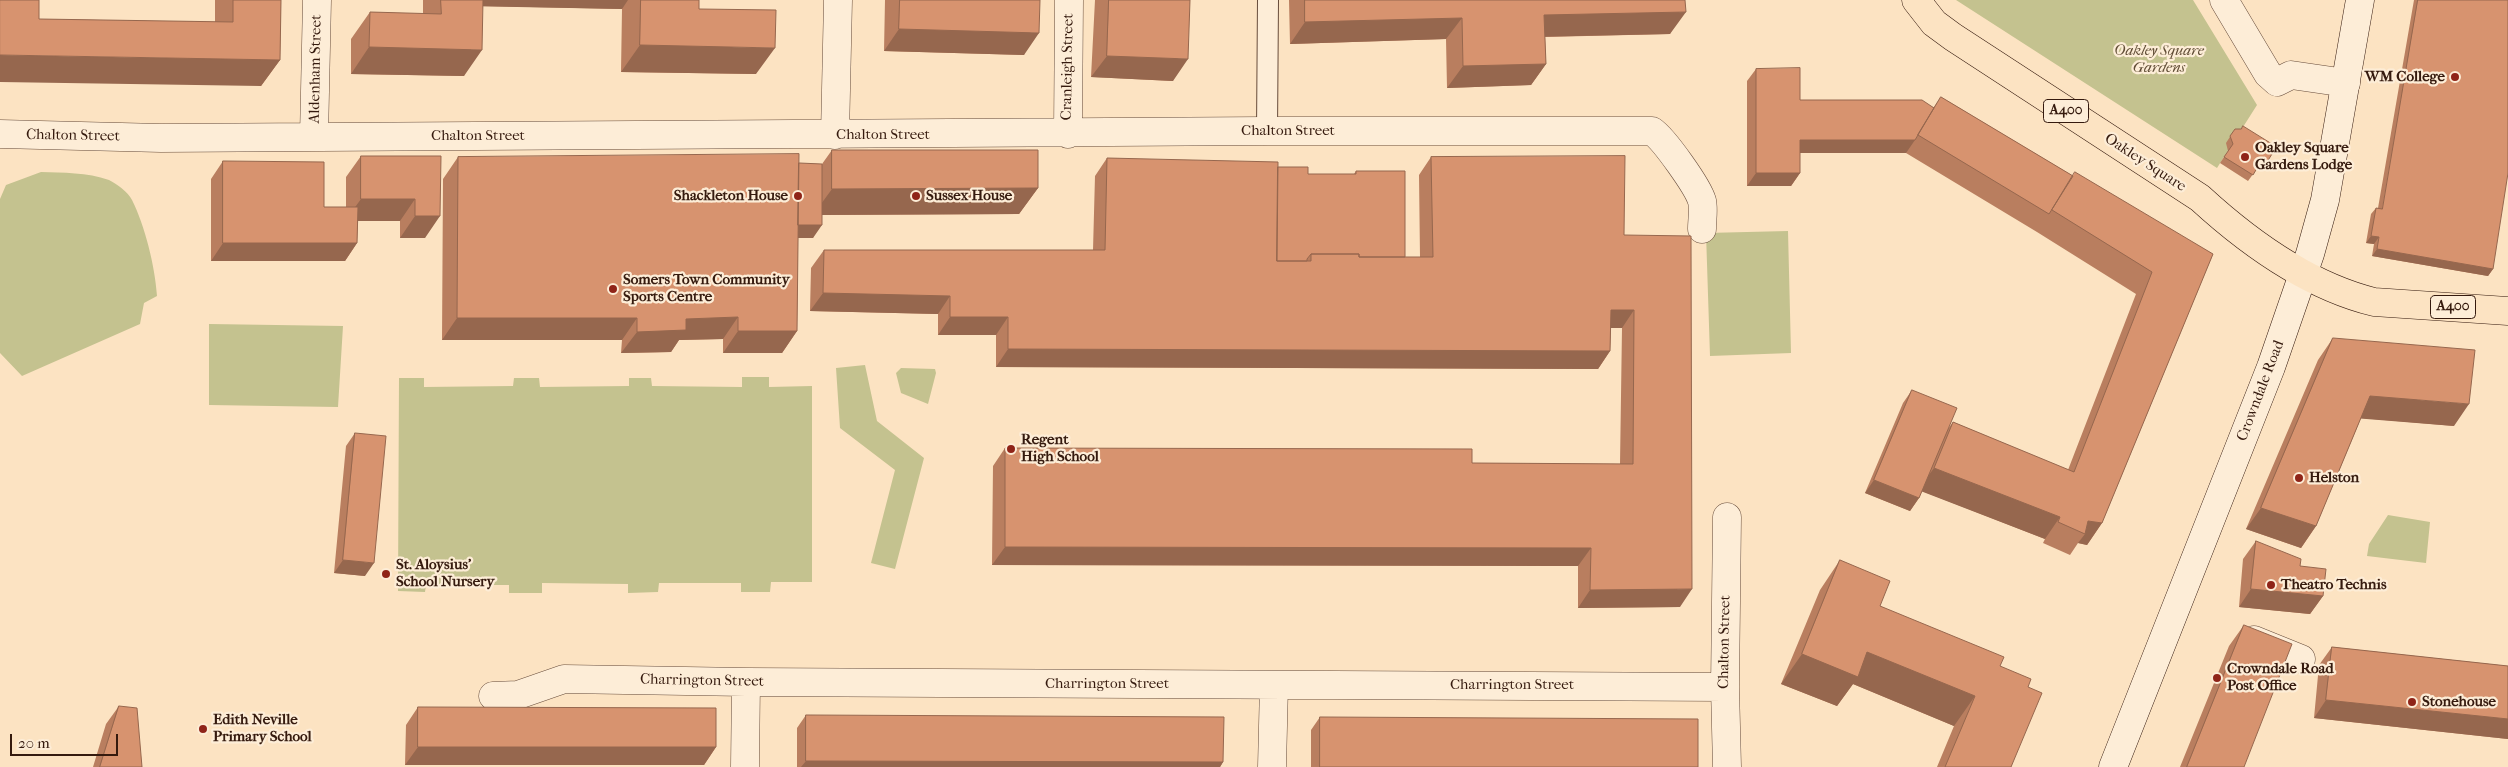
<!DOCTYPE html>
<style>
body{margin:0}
#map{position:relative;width:2508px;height:767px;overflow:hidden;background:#fce3c2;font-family:"IM FELL French Canon",serif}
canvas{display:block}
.scale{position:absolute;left:10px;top:734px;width:108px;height:22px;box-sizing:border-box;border:2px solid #351a0e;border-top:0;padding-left:6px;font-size:15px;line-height:18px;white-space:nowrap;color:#351a0e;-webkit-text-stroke:4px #fdedd7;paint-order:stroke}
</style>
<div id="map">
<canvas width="2508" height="767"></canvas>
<div class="scale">20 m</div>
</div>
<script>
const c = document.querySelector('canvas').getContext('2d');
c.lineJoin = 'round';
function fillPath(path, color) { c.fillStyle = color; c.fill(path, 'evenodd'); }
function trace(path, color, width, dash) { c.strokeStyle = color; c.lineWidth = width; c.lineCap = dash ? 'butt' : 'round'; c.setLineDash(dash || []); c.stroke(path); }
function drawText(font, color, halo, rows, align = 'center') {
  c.font = font + ' "IM FELL French Canon",serif'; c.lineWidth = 4.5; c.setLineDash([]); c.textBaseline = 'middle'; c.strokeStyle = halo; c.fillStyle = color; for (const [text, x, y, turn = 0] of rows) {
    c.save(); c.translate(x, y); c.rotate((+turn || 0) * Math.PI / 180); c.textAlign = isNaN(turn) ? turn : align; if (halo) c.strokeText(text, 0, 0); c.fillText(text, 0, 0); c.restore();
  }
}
const green = new Path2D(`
 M1956,0H2193L2257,105L2217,168Z
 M41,172C63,173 87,172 109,180C117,184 128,192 132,200C145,226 155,266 157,296L144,303L140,324L22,376L0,353V199L6,185Z
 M1788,231L1791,353L1710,356L1706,233Z
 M209,324L343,326L338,407L209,405Z
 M865,365L877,421L924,458L895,569L871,563L895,470L840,428L836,368Z
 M901,368L935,369L936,373L928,404L901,393L896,373Z
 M742,377H769V387L812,386V582H771L770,592H741V583H659L658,592L628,593V584L542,583V593H509V585H426L425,592L398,591L399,378H424V387L513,386L514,378H539L540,387L629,386V378H651L652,386L742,387Z
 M2388,515L2430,522L2426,563L2367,556L2369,544Z`);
const service = new Path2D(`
 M1267,131L1268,0`);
const pedestrian = new Path2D(`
 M2254,640L2301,659`);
const minor = new Path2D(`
 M2224,0L2268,74L2277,82L2291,75L2346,83
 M0,134L161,138L1267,131H1652C1664,139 1698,187 1702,201C1704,209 1702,220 1702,229
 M1068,134L1069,0
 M835,135L838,0
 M314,137L317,0
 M493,696L518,695L564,679L746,682L1725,687
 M745,767L746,682
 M1272,767L1274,685
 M1727,767L1725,687L1727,517`);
const secondary = new Path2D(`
 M2113,767L2271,367L2310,254L2325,200L2360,0`);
const trunk = new Path2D(`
 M1916,0L1934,23L1953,37L2200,198C2249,243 2309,286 2374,302L2508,311`);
const wall = new Path2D(`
 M215,0H281L280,60L261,86L39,19L215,22Z
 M423,0H699V9L756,74L621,72L622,9L483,6L464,76L351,74V39L370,12L423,14Z
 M885,0H1043H1040L1024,55L884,51Z
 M1095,0H1190L1173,81L1091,77Z
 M1289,0H1685L1670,34L1545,37L1546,64L1531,85L1447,88L1446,39L1290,44Z
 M2414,0H2508L2493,269L2488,276L2372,256L2374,244L2366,243L2371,214L2376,208H2378Z
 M1756,69L1800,100L1934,107L1941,97L2073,176L2213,254L2102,523L2087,545L2078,543L2070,555L2043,543L2045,539L1922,491L1919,498L1910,511L1865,493L1903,403L1912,390L1947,430L1953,422L2068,470L2136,294L2037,232L1906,153H1800V173L1791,186H1747V81Z
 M2235,129L2270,147L2263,169L2256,170L2248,181L2220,163L2228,151L2226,143Z
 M832,150L1038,188L1019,214L822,215L813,238H798L797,331L782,353H723V339L679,340L671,352L621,353L622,340H442L443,179L458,157L822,164Z
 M361,156H441L425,238H400V221H358L357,243L345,261H211V179L223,161L324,207H346V177Z
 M1431,157L1624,235L1680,607L1578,608V566L992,565L993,466L1005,448L1472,463L1620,464L1622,328H1611L1610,351L1598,369L996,367V335H938V314L810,311L811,268L824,250H1093L1095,176L1107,158L1278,167L1308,174H1354L1356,171L1405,257H1420L1419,175Z
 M2333,338L2454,426L2361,418L2316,526L2301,548L2246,529L2318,360Z
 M355,433L365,576L334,573L346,446Z
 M2256,541L2300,566L2323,596L2310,614L2239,607L2243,559Z
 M1840,560L1880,606L2000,666L2028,687L2011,767H1937L1954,726L1853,684L1837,706L1781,684L1820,590Z
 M2244,625V767H2180L2229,646Z
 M2332,647L2508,666V739L2314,718L2319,665Z
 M119,706L142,767H93L106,724Z
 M418,707L716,747L704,765H405L406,725Z
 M806,715L1223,762L1220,767H797V728Z
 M1320,717L1698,767H1311V730Z`);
const shadedWall = new Path2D(`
 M469,0H628L622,9L465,6Z
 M1686,12L1670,34L1529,37L1544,15Z
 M1462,18L1446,39L1290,44L1305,22Z
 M899,29L1039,33L1024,55L884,51Z
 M640,45L775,48L756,74L621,72Z
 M369,47L482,50L464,76L351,74Z
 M0,55L280,60L261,86L0,82Z
 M1107,56L1188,59L1173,81L1091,77Z
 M1546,64L1531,85L1447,88L1463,66Z
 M1800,140H1915L1906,153H1791Z
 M2267,162L2263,169L2255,170L2260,163Z
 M1756,173H1800L1791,186H1747Z
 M1038,188L1019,214L813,215L832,189Z
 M361,199H415L400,221H345Z
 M415,216H440L425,238H400Z
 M794,225H822L813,238H785Z
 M2371,236L2379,237L2374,244L2366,243Z
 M223,243H357L345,261H211Z
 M2377,249L2493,269L2488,276L2372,256Z
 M823,293L950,296L938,314L810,311Z
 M1611,310H1634L1622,328H1598Z
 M738,317L723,339L679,340L671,352L621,353L637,332L686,319Z
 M950,317H1008L996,335H938Z
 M457,318H637L622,340H442Z
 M738,331H797L782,353H723Z
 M1008,349L1610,351L1598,369L996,367Z
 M2370,396L2469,404L2454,426L2354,418Z
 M1934,468L2060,517L2045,539L1918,490Z
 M1874,480L1919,498L1910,511L1865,493Z
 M2261,508L2316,526L2301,548L2246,529Z
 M2088,521L2102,523L2087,545L2078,543L2085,534Z
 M1005,547L1591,548L1578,566L992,565Z
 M343,560L374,563L365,576L334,573Z
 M1692,589L1680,607L1578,608L1590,590Z
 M2251,589L2323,596L2310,614L2239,607Z
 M1867,652L1975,696L1954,726L1853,684L1837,706L1781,684L1802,654Z
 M2326,700L2508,719V739L2314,718Z
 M418,747H716L704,765H405Z
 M806,761L1223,762L1220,767H801Z`);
const building = new Path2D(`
 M0,0H39V19L233,22V0H281L280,60L0,55Z
 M441,0H483L482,50L369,47L370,12L441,14Z
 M641,0H699V9L776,10L775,48L640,45Z
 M900,0H1040L1039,33L899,29Z
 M1109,0H1190L1188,59L1107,56Z
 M1305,0H1685L1686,12L1544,15L1546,64L1463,66L1462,18L1305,22Z
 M2418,0H2508V173L2493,269L2377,249L2379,237L2371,236L2376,208L2382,209Z
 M1800,68V100H1922L1934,108L1915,140H1800V173H1756V69Z
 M1941,97L2073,176L2049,214L1918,135Z
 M2243,126L2272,144L2270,147L2272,154L2267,162L2260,163L2253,175L2224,157L2233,144L2230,136L2235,129H2241Z
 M832,150H1038V188L832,189Z
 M799,154L797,331H738V317L686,319V330L637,332V318H457L458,157Z
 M361,156H441L440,216H415V199H361Z
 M1625,156L1624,235L1691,236L1692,589L1590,590L1591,548L1005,547V448L1472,449V463L1633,464L1634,310H1611L1610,351L1008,349V317H950V296L823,293L824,250H1105L1107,158L1278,162L1277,261H1311V254H1359V257H1433L1431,157Z
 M223,161L324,162V207H358L357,243H223Z
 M799,163L822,164V225H798Z
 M1278,167H1308V174H1356V171H1405V257H1359V254H1311L1307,259V261H1277Z
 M2075,172L2213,254L2102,523L2088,521L2085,534L2058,522L2060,517L1934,468L1953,422L2074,472L2152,272L2052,210Z
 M2333,338L2475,350L2469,404L2370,396L2316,526L2261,508Z
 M1912,390L1957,408L1919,498L1874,480Z
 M355,433L386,436L374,563L343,560Z
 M2256,541L2301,559L2300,566L2326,569L2323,596L2251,589Z
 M1840,560L1890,581L1880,606L2004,657L2000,666L2031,679L2028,687L2042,693L2011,767H1945L1975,696L1867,652L1858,677L1802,654Z
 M2244,625L2292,644L2244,767H2187Z
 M2332,647L2508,666V719L2326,700Z
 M119,706L137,708L142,767H100Z
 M418,707L716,708V747H418Z
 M806,715L1224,717L1223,762L806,761Z
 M1320,717L1698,719V767H1320Z`);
const markers = [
 [2455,77,5,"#8f2418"],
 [2245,157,5,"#8f2418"],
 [798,196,5,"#8f2418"],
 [916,196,5,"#8f2418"],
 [613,289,5,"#8f2418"],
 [1011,449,5,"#8f2418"],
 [2299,478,5,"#8f2418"],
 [386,574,5,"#8f2418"],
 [2271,585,5,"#8f2418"],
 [2217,678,5,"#8f2418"],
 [2412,702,5,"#8f2418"],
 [203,729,5,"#8f2418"]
];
const shields = [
 [2066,111,45],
 [2453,307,45]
];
const shieldNames = [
 ["A400",2066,111],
 ["A400",2453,307]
];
const parkNames = [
 ["Oakley Square",2159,51],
 ["Gardens",2159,68]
];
const streetNames = [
 ["Cranleigh Street",1068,67,-89],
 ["Aldenham Street",316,69,-89],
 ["Chalton Street",1288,131],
 ["Chalton Street",883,135],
 ["Chalton Street",73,136,1],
 ["Chalton Street",478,136],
 ["Oakley Square",2145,163,33],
 ["Crowndale Road",2261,391,-69],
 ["Chalton Street",1725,642,-89],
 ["Charrington Street",702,681,1],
 ["Charrington Street",1107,684],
 ["Charrington Street",1512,685]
];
const poiNames = [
 ["WM College",2445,77,"right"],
 ["Oakley Square",2255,148],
 ["Gardens Lodge",2255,165],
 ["Shackleton House",788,196,"right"],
 ["Sussex House",926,196],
 ["Somers Town Community",623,280],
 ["Sports Centre",623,297],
 ["Regent",1021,440],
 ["High School",1021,457],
 ["Helston",2309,478],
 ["St. Aloysius'",396,565],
 ["School Nursery",396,582],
 ["Theatro Technis",2281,585],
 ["Crowndale Road",2227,669],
 ["Post Office",2227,686],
 ["Stonehouse",2422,702],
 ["Edith Neville",213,720],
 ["Primary School",213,737]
];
fillPath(green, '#c4c28f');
trace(service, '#674c3b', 22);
trace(pedestrian, '#674c3b', 29);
trace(minor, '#674c3b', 29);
trace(secondary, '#351a0e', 29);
trace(trunk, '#351a0e', 29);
trace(service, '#fdedd7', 20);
trace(pedestrian, '#fdedd7', 28);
trace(minor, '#fdedd7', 28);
trace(secondary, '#fdedd7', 28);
trace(trunk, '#fce3c2', 28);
fillPath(wall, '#b97e5f');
fillPath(shadedWall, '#96674e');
fillPath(building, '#d7936f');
trace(building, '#96674e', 1);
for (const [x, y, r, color] of markers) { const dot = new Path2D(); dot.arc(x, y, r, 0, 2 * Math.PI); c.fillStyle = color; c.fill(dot); trace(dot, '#fdedd7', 2); }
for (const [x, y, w] of shields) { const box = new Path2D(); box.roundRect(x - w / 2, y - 11.5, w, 23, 4); c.fillStyle = '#fdedd7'; c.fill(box); trace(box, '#351a0e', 1); }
drawText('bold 14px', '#351a0e', null, shieldNames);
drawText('italic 15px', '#604c35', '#fdedd7', parkNames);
drawText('15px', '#351a0e', '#fdedd7', streetNames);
drawText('bold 15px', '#351a0e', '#fdedd7', poiNames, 'left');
</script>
